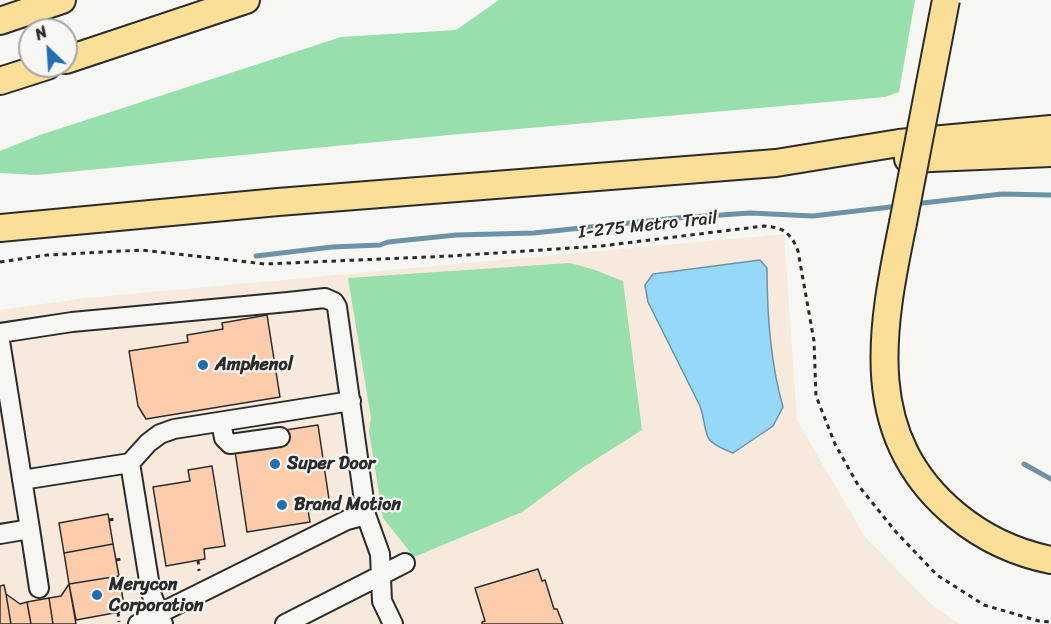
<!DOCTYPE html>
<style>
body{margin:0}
#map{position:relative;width:1051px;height:624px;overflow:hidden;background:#f6f6f2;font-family:Sriracha,sans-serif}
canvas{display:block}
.north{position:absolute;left:18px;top:18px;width:60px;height:60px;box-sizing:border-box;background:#f6f6f2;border:2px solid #a5a5a2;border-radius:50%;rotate:335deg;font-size:16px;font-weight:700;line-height:24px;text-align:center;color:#2b2b2b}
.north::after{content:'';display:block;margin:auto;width:21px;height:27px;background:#1f6fb2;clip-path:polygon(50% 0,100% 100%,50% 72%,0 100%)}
</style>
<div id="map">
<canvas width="1051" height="624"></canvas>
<div class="north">N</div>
</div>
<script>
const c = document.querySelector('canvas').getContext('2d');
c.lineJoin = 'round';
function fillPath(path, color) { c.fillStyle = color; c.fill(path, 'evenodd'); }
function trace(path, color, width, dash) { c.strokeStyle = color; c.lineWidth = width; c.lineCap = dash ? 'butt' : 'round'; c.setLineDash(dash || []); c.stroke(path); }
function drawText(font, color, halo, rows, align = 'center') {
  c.font = font + ' Sriracha,sans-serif'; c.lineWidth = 4.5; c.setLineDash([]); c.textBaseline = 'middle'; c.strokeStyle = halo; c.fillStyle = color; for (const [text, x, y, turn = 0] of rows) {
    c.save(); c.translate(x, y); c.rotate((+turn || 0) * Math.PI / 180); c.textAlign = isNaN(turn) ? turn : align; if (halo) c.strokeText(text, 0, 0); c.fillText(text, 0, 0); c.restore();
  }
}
const built = new Path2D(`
 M784,234L797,420L865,537L932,605L959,624H0V310L86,298Z`);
const green = new Path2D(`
 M499,0H915L899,92L885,97L449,135L37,175L0,173V151L40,135L341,37L456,30Z
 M570,263L595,270L623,281L642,430L582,468L522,512L414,557L383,518L369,431L371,418L348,278Z`);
const water = new Path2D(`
 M760,260L767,268C767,315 770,362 783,407L773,426L733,453C698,440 710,435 700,406L648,302L645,285L653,274Z`);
const stream = new Path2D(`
 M914,204L1002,194L1051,195
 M256,256L332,247L380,245L388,242L456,235L534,233L676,218L750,213L813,216L899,206
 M1024,464L1051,479`);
const building = new Path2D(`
 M267,315L280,397L146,419L138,406L129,351L188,342L187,335L223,329L222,323Z
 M318,425L330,506L308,510L310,522L247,532L235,451L279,431Z
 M212,466L225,546L204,549L205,559L166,566L153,487L190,481L188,470Z
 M108,514L113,544L64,553L59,523Z
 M113,544L119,576L69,584L64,553Z
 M538,569L542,581L545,580L554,609H557L563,624H482V622L485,621L475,588Z
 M119,576L125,611L76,620L69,584Z
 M69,584L76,624H53L49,598L61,596Z
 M4,585L6,594L11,624H0V586Z
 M6,594L20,604L27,602L31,624H11Z
 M49,598L53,624H31L27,602Z`);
const path = new Path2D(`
 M0,262L47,255L142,250L265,264L451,256L601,246L764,226C783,227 791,233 798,251L814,341L816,396L835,444L858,485L896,532L937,575L984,605L1039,621L1051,622
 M109,520L115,519
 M116,560L121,559
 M198,560L199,571
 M124,606L136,602
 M118,612L119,622`);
const minor = new Path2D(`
 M0,333L72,322L288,302L325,298L334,302L337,307L366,515L380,554L382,601L393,624
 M0,341L30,529L0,534
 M221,422L224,438L230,444L280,437
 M130,463L151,593L163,624
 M22,480L130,463L148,443L160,434L174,429L351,401
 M30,529L39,588
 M138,624L347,520L366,515
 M285,624L405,563`);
const highway = new Path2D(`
 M0,21L62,0
 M66,60L246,0
 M0,81L47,66
 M908,159L1051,153
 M903,223C881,330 860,437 957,516C984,538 1016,553 1051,560
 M0,228L278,202L776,163L899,143L1051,129`);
const highwayBridge = new Path2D(`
 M903,223L946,0`);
const markers = [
 [203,365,6,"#1f6fb2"],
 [275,464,6,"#1f6fb2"],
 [282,505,6,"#1f6fb2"],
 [97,595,6,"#1f6fb2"]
];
const streetNames = [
 ["I-275 Metro Trail",648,226,-6]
];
const poiNames = [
 ["Amphenol",215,365],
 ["Super Door",287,464],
 ["Brand Motion",294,505],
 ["Merycon",109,585],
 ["Corporation",109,606]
];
fillPath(built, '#f8e9dd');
fillPath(green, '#97dfad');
fillPath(water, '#96d8f8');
trace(water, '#6b93a6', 1.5);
trace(stream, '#6b93a6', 5);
fillPath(building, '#fcccab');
trace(building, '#2b2b2b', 1.5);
trace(minor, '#2b2b2b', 22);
trace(highway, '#2b2b2b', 30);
trace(path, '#2b2b2b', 3, [4.5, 4.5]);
trace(minor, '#f6f6f2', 18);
trace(highway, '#fbdf96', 26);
trace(highwayBridge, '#2b2b2b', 30, []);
trace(highwayBridge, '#fbdf96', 26);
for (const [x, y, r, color] of markers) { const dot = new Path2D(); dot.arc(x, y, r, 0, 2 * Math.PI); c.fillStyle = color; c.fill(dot); trace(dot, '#f6f6f2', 2); }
drawText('18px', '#2b2b2b', '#f6f6f2', streetNames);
drawText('bold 18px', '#2b2b2b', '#f6f6f2', poiNames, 'left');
</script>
